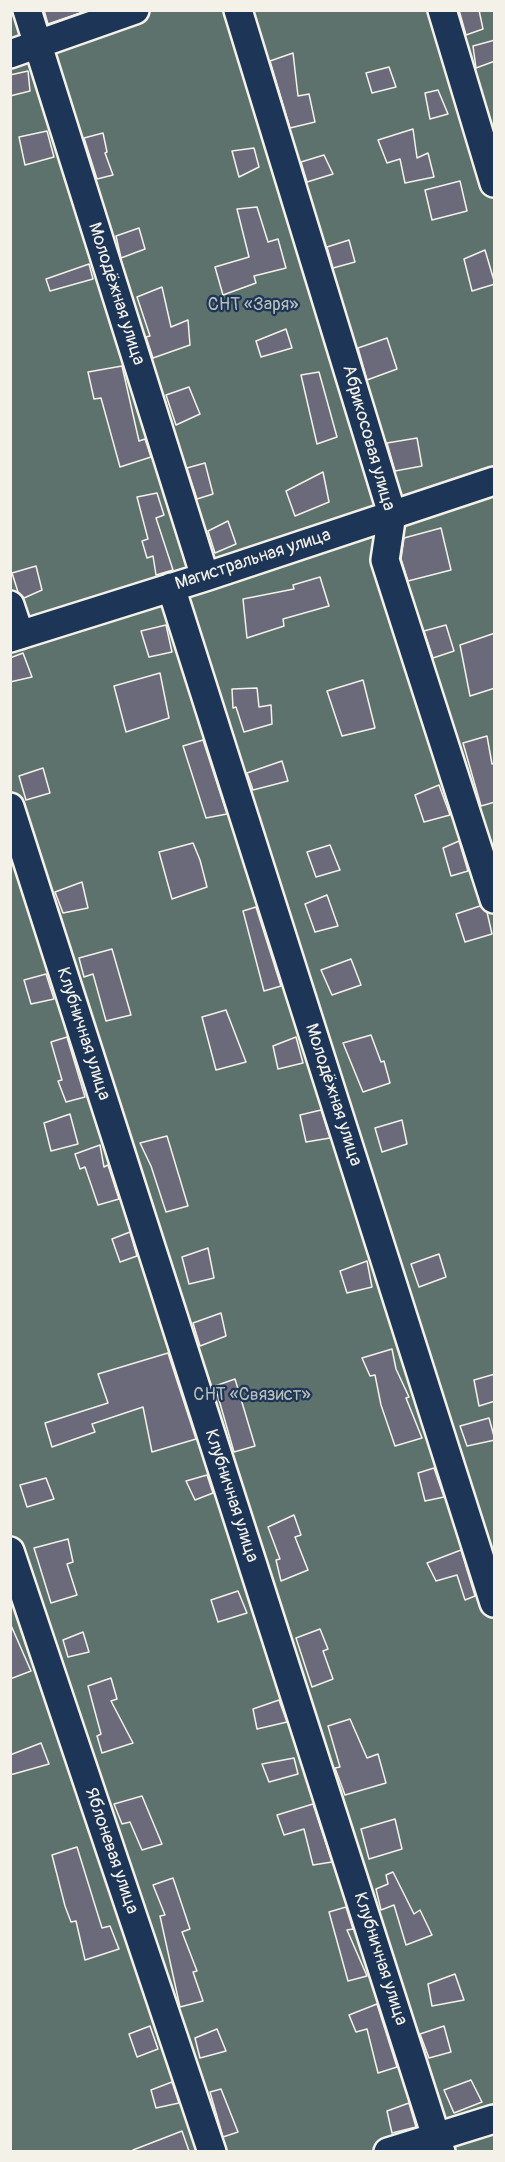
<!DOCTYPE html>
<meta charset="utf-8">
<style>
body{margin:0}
#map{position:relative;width:505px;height:2162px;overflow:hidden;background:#344562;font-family:Pangolin,sans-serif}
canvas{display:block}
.frame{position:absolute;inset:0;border:12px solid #f4f1e8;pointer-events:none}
</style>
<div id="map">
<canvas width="505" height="2162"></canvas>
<div class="frame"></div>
</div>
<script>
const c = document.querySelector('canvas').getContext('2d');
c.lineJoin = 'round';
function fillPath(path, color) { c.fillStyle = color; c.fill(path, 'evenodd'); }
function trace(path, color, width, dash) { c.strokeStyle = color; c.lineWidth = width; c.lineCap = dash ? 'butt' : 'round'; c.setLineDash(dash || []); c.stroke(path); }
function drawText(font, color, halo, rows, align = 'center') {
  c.font = font + ' Pangolin,sans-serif'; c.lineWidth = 4.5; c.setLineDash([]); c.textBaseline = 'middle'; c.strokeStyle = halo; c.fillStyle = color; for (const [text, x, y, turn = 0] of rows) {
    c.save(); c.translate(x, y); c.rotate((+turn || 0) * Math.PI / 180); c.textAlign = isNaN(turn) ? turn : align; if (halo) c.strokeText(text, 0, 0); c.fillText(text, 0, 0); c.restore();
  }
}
const green = new Path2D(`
 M11,11H494V2151L11,2152Z`);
const building = new Path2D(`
 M44,10H86V11L48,24Z
 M459,10H479L483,29L466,35Z
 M495,40V61L476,68L473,46Z
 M293,53L298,96L309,94L315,122L290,128L270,61Z
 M389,67L396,87L372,93L366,73Z
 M28,71L30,91L10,96V75Z
 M438,90L448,114L430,119L425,93Z
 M413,129L417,158L428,153L434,177L405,183L400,159L387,163L378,140Z
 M47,131L54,157L25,165L19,137Z
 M103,133L107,152L105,153L113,175L97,179L84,138Z
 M254,148L259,167L239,177L232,151Z
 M324,155L333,174L307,182L301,162Z
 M460,181L467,211L432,220L425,190Z
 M257,207L268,242L278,239L286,268L254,276L256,283L223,295L215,267L249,257L237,209Z
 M139,228L145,249L121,258L116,236Z
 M349,240L355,262L333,268L327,247Z
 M485,250L495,284L472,291L464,259Z
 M89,264L93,279L50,291L46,279Z
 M162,287L171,327L188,320L190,345L153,358L146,337L150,336L137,297Z
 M286,329L292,348L261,357L256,341Z
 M387,338L397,369L367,380L358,348Z
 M122,366L139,441L145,439L151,457L120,467L101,398L94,399L88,372Z
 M319,372L337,437L317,444L301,375Z
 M189,387L200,414L176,425L166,395Z
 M417,438L422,466L395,471L387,443Z
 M205,463L213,494L197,499L187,468Z
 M323,472L329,502L295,516L286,491Z
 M157,493L164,515L156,518L173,570L156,575L153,556L147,558L142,541L148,539L137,497Z
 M228,521L236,544L215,553L208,531Z
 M441,528L451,570L408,581L401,559L404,538Z
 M36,566L42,590L24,598L18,592L12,573Z
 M320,577L329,606L283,619L284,626L247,638L243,599L294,589L293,585Z
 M166,625L172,652L149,657L141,631Z
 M446,625L454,651L433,658L424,631Z
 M495,633V688L470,696L460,645Z
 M23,653L32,677L10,682V658Z
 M160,673L169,718L126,732L114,686Z
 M363,680L375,728L342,736L327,691Z
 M257,688L259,707L271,705L272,724L244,732L236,707L233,708L232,689Z
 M487,736L492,764L495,763V802L481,806L463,743Z
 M203,740L227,814L206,818L183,746Z
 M282,761L288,781L253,790L247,773Z
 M43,768L50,793L26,800L19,776Z
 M439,785L450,815L424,822L415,795Z
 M459,841L468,871L451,876L443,848Z
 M193,843L200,860L207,887L172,899L159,852Z
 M330,845L340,870L316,877L307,852Z
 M82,882L88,908L63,913L55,892Z
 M327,895L338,926L315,932L305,904Z
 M480,906L487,912L492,934L465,942L456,914Z
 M256,907L281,986L264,991L243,911Z
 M112,949L131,1015L106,1021L93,974L84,977L79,958Z
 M351,959L361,985L332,995L321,970Z
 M46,974L54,999L31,1004L24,980Z
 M226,1010L246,1062L216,1070L202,1017Z
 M371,1035L381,1062L384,1061L390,1083L363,1092L343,1043Z
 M67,1037L85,1097L66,1102L58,1081L62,1080L51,1042Z
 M296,1037L303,1063L278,1069L273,1046Z
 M321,1110L330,1138L306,1142L300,1115Z
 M70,1114L78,1144L51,1151L44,1123Z
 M402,1120L407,1144L382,1152L375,1128Z
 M167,1136L188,1206L166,1212L151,1166L140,1143Z
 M100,1145L104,1167L108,1165L119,1199L98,1205L85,1167L80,1169L75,1154Z
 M130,1232L137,1256L120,1262L112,1239Z
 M208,1248L214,1278L189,1284L182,1257Z
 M439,1254L446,1277L419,1287L411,1264Z
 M367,1261L372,1287L347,1293L340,1271Z
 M221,1313L226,1336L200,1346L193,1323Z
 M392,1349L396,1369L409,1397L406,1398L422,1438L395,1446L381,1405L375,1375L370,1376L362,1358Z
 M168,1353L196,1439L152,1452L143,1407L92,1424L95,1432L52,1447L45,1423L108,1403L98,1374Z
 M495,1374V1401L479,1406L474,1380Z
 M235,1379L255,1446L234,1452L215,1386Z
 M489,1418L495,1440L467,1446L460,1426Z
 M434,1468L444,1497L425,1501L418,1473Z
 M207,1475L213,1493L195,1500L186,1481Z
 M46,1478L54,1499L27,1507L20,1485Z
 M294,1515L301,1535L295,1537L308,1570L281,1581L276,1560L280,1559L268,1527Z
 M68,1539L73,1562L67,1564L77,1595L51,1603L34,1548Z
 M461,1550L475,1596L465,1600L457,1575L436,1581L427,1563Z
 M238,1591L247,1613L218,1622L211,1600Z
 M10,1623L31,1671L10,1679Z
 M320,1629L328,1649L323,1651L333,1679L312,1687L296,1638Z
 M83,1632L89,1652L68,1657L63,1640Z
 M111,1678L117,1699L111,1701L133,1743L102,1753L97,1736L101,1734L88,1686Z
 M279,1700L287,1722L257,1729L253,1709Z
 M350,1719L367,1758L378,1754L386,1783L345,1795L335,1768L340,1767L328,1726Z
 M41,1743L49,1764L10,1775V1755Z
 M294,1758L298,1774L269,1782L262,1764Z
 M142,1796L162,1844L142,1850L130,1822L122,1824L114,1804Z
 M313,1804L332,1862L313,1865L304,1829L284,1835L277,1815Z
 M395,1819L402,1849L369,1859L361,1829Z
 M77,1847L102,1928L110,1926L119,1949L85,1960L76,1921L71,1922L65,1906L52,1855Z
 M393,1872L414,1914L420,1910L432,1935L406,1945L394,1905L381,1910L376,1889L388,1884L386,1875Z
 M173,1878L190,1929L182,1932L197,1971L193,1972L203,2001L180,2007L160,1916L165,1915L153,1885Z
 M346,1907L353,1929L347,1930L367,1976L348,1981L329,1912Z
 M455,1974L464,2000L432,2006L428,1984Z
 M377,2004L397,2067L378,2073L367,2029L356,2032L349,2015Z
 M150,2026L158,2049L137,2057L129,2034Z
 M444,2026L451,2052L429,2058L420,2034Z
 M217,2029L226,2051L200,2058L195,2038Z
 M471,2080L482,2102L454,2113L444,2090Z
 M172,2082L179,2103L156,2108L151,2090Z
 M221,2089L238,2132L223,2137L210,2092Z
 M409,2103L416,2127L392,2133L387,2111Z
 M182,2131L189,2151H133V2150Z`);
const minor = new Path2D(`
 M27,10L205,577
 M238,10L392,514L385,560L494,899
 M442,10L494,183
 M10,54L135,10
 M171,587L494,1603
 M10,605L20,635
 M10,638L205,577L494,481
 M10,807L441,2152
 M10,1551L212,2152
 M388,2152L494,2119`);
const streetNames = [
 ["Молодёжная улица",116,294,72],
 ["Абрикосовая улица",368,438,74],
 ["Магистральная улица",253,560,-18],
 ["Клубничная улица",83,1034,72],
 ["Молодёжная улица",333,1095,72],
 ["Клубничная улица",231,1496,72],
 ["Яблоневая улица",111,1851,71],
 ["Клубничная улица",380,1959,72]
];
const parkNames = [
 ["СНТ «Заря»",253,305],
 ["СНТ «Связист»",252,1395]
];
fillPath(green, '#5e726d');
fillPath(building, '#6a6a7b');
trace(building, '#f4f1e8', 1.5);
trace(minor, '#f4f1e8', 32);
trace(minor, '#1d3557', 27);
drawText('18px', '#f4f1e8', '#1d3557', streetNames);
drawText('18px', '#b8beb7', '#1d3557', parkNames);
</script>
